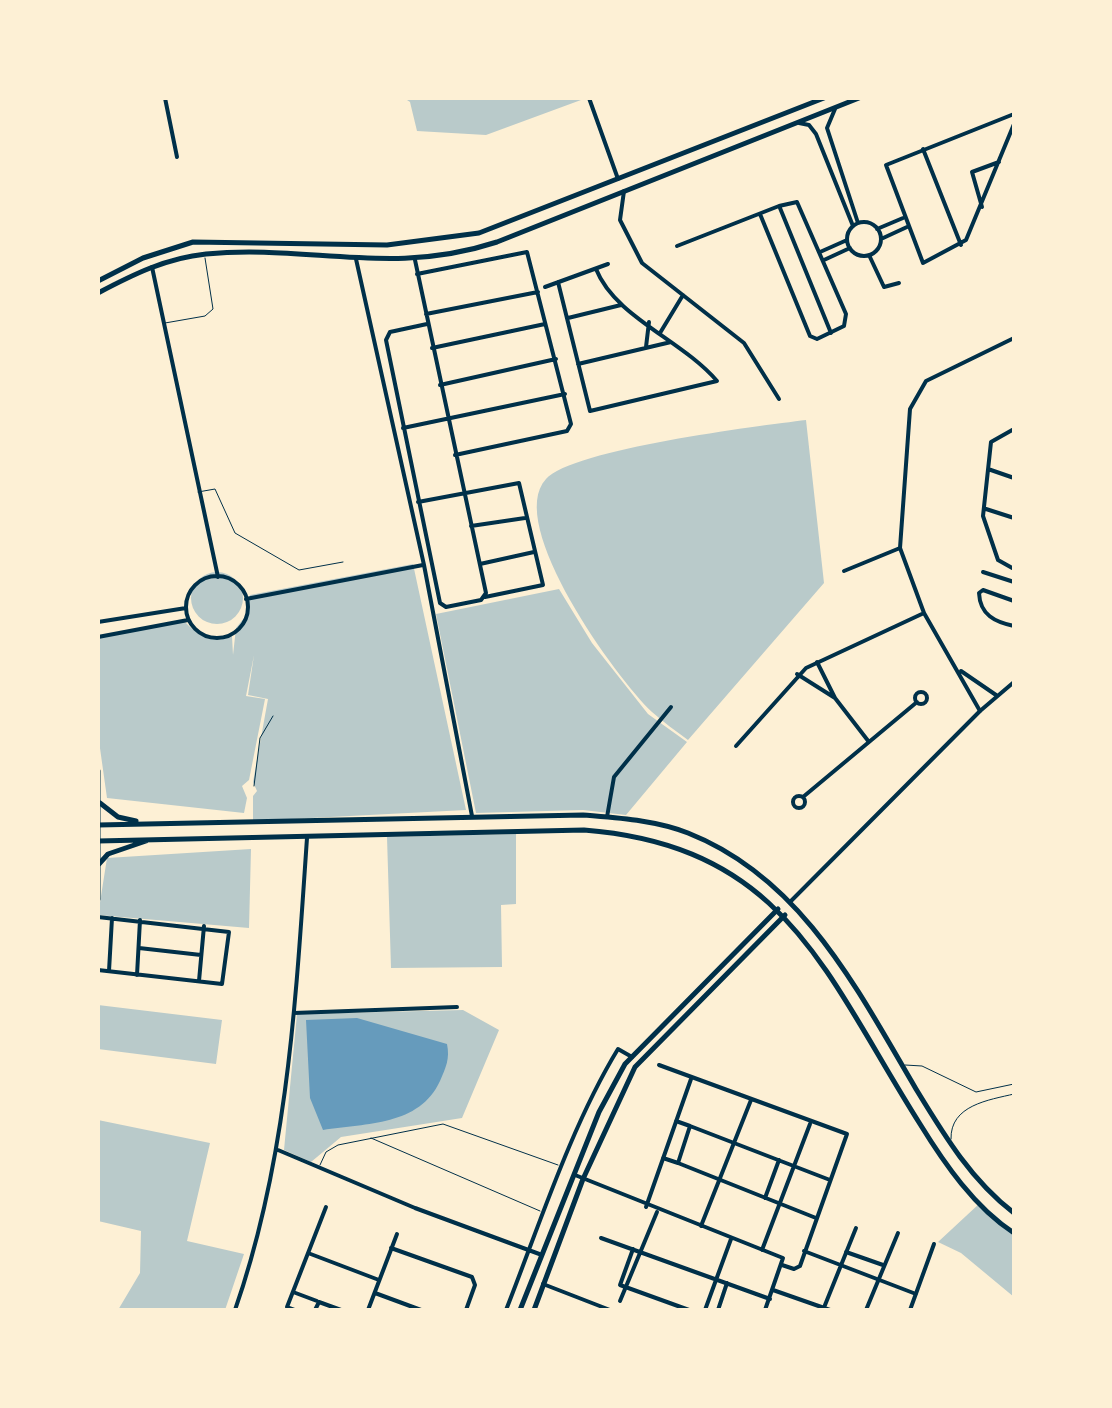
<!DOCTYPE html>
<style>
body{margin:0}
#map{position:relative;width:1112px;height:1408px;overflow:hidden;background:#fdf0d5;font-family:"PT Serif",serif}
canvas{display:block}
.frame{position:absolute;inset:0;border:100px solid #fdf0d5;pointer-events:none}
</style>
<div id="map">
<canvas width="1112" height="1408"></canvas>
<div class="frame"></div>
</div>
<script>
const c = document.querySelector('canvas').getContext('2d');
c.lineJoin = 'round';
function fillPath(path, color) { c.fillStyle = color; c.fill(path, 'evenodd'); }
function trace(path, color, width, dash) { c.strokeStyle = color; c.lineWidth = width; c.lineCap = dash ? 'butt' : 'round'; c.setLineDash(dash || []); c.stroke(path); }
const green = new Path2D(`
 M404,98H580L581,100L486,135L417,131L410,102Z
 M806,420L824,583L688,740C676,731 663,722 652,712C617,679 504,524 546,479C573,449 758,426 806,420Z
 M413,564L466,810L253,821V796L257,791L253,782L268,699L248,695L254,655L246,696L265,699L249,780L242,786L247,798L244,813L107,798L98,734V638L185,622C199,636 212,645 232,636L233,655L236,628L248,613L250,595Z
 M191 598a26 26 0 1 1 52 0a26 26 0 1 1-52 0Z
 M559,589L592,643L648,714L687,742L626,815L583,810L476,813L436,614Z
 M516,834V904L501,905L502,967L391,968L387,837Z
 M251,849L249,928L98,915L107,858Z
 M98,1005L222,1020L216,1064L98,1049Z
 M463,1010L499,1030L462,1118L341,1137L311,1162L284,1150L297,1014Z
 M98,1120L210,1143L187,1241L244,1254L225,1310H118L140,1273L141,1231L98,1221Z
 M980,1203L1014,1231V1297L961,1253L938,1242Z`);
const water = new Path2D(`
 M357,1018L447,1044C450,1059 446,1067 440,1081C419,1126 367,1123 323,1130L310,1098L306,1020Z`);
const service = new Path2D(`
 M165,323L205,316L213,309L205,258
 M198,492L215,489L235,533L299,570L343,562
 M254,786L260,738L273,716
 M905,1065L922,1066L976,1092L1014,1084
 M371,1138L540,1211
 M951,1139C950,1105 989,1100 1014,1094
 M320,1165L326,1152L338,1145L443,1124L558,1165`);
const minor = new Path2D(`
 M165,98L177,157
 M589,98L618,179
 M835,109L827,128L858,223
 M1014,114L886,165L923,263L966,240L1014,124
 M799,123L809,125L816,134L853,226
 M923,149L961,245
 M624,191L620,220L642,263L744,343L779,399
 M982,207L972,172L999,162
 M780,208L831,333
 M847 239a17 17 0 1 1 34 0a17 17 0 1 1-34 0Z
 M877,229L903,218
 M881,239L907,227
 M677,246L779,206L797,202L846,314L844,326L817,339L810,336L760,214
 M820,252L847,240
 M869,255L884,287L899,283
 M415,260L486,593L481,600L446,607L440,603L386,340L390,332L427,324
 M824,260L850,248
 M417,274L527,252L571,424L567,431L455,455
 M558,282L590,411L717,381C682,340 615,317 596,269
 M545,287L608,264
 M426,314L538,292
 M568,318L621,305
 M660,333L683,295
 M646,347L649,322
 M432,348L545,324
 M578,364L671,342
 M440,385L556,359
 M403,428L565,394
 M1014,429L991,442L983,516L998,560L1014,569
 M988,469L1014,478
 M418,502L519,483L543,585L485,597
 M986,509L1014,518
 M471,526L525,518
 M480,564L534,552
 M844,571L900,548
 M983,572L1014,582
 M1014,601L983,590L979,593C980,615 995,622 1014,626
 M961,671L996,695
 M797,674L835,698L817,662
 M915 698a6 6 0 1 1 12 0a6 6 0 1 1-12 0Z
 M835,698L869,742
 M980,711L924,613L900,548L910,409L926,381L1014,338
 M736,746L806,668L924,613
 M793 802a6 6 0 1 1 12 0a6 6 0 1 1-12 0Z
 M803,797L917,702
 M607,817L614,777L671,707
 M98,917L229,932L222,984L98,970
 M139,948L201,955
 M109,971L112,918
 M137,975L140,920
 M199,981L204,926
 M294,1013L457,1007
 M659,1065L847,1134L800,1266L794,1269L782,1265
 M690,1126L830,1180
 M278,1150L415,1208L542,1255
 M663,1158L678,1163L690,1126L676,1121
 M678,1163L816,1218
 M575,1175L783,1258L765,1310
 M765,1198L779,1160
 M646,1207L691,1079
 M701,1226L751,1100
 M601,1238L770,1299
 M391,1248L472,1277L475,1285L466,1310
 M633,1249L620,1285L689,1310
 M762,1250L810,1124
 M804,1251L916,1294
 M846,1252L883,1265
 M308,1253L379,1280
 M543,1284L610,1310
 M773,1290L830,1310
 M293,1292L317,1301
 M375,1293L421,1310
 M620,1301L657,1212
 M235,1310C288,1158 296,997 307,838
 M295,1310L287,1307L326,1207
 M315,1310L319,1302L341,1310
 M368,1310L397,1234
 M506,1310C539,1226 571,1126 618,1049L632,1057
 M705,1310L731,1239
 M718,1310L727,1283
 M823,1310L856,1228
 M866,1310L898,1233
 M910,1310L934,1244`);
const tertiary = new Path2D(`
 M356,259L424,565L472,816
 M152,267L218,577
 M186 607a31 31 0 1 1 62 0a31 31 0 1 1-62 0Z
 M246,599L423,565
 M98,622L186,608
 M98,637L188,620
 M791,901L980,711L1014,682`);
const secondary = new Path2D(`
 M98,281L143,258L193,242L387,245L479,233L824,98
 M98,293C132,275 166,258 206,254C309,244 390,277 497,242L859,98
 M98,771V899
 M520,1310L599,1112L625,1064L778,909
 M534,1310L583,1179L635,1067L785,915`);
const trunk = new Path2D(`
 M100,803L118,817L136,821
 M98,825L583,815C618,818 655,820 688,833C802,878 857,989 916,1089C944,1135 971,1180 1014,1213
 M98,841L584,830C786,846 825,974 920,1124C944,1163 975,1208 1014,1233
 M99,864L108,854L146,841`);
fillPath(green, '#b9caca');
fillPath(water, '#669bbc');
trace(service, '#003049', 1);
trace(minor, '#003049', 4);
trace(tertiary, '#003049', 4);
trace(secondary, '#003049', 5);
trace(trunk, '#003049', 5);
</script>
